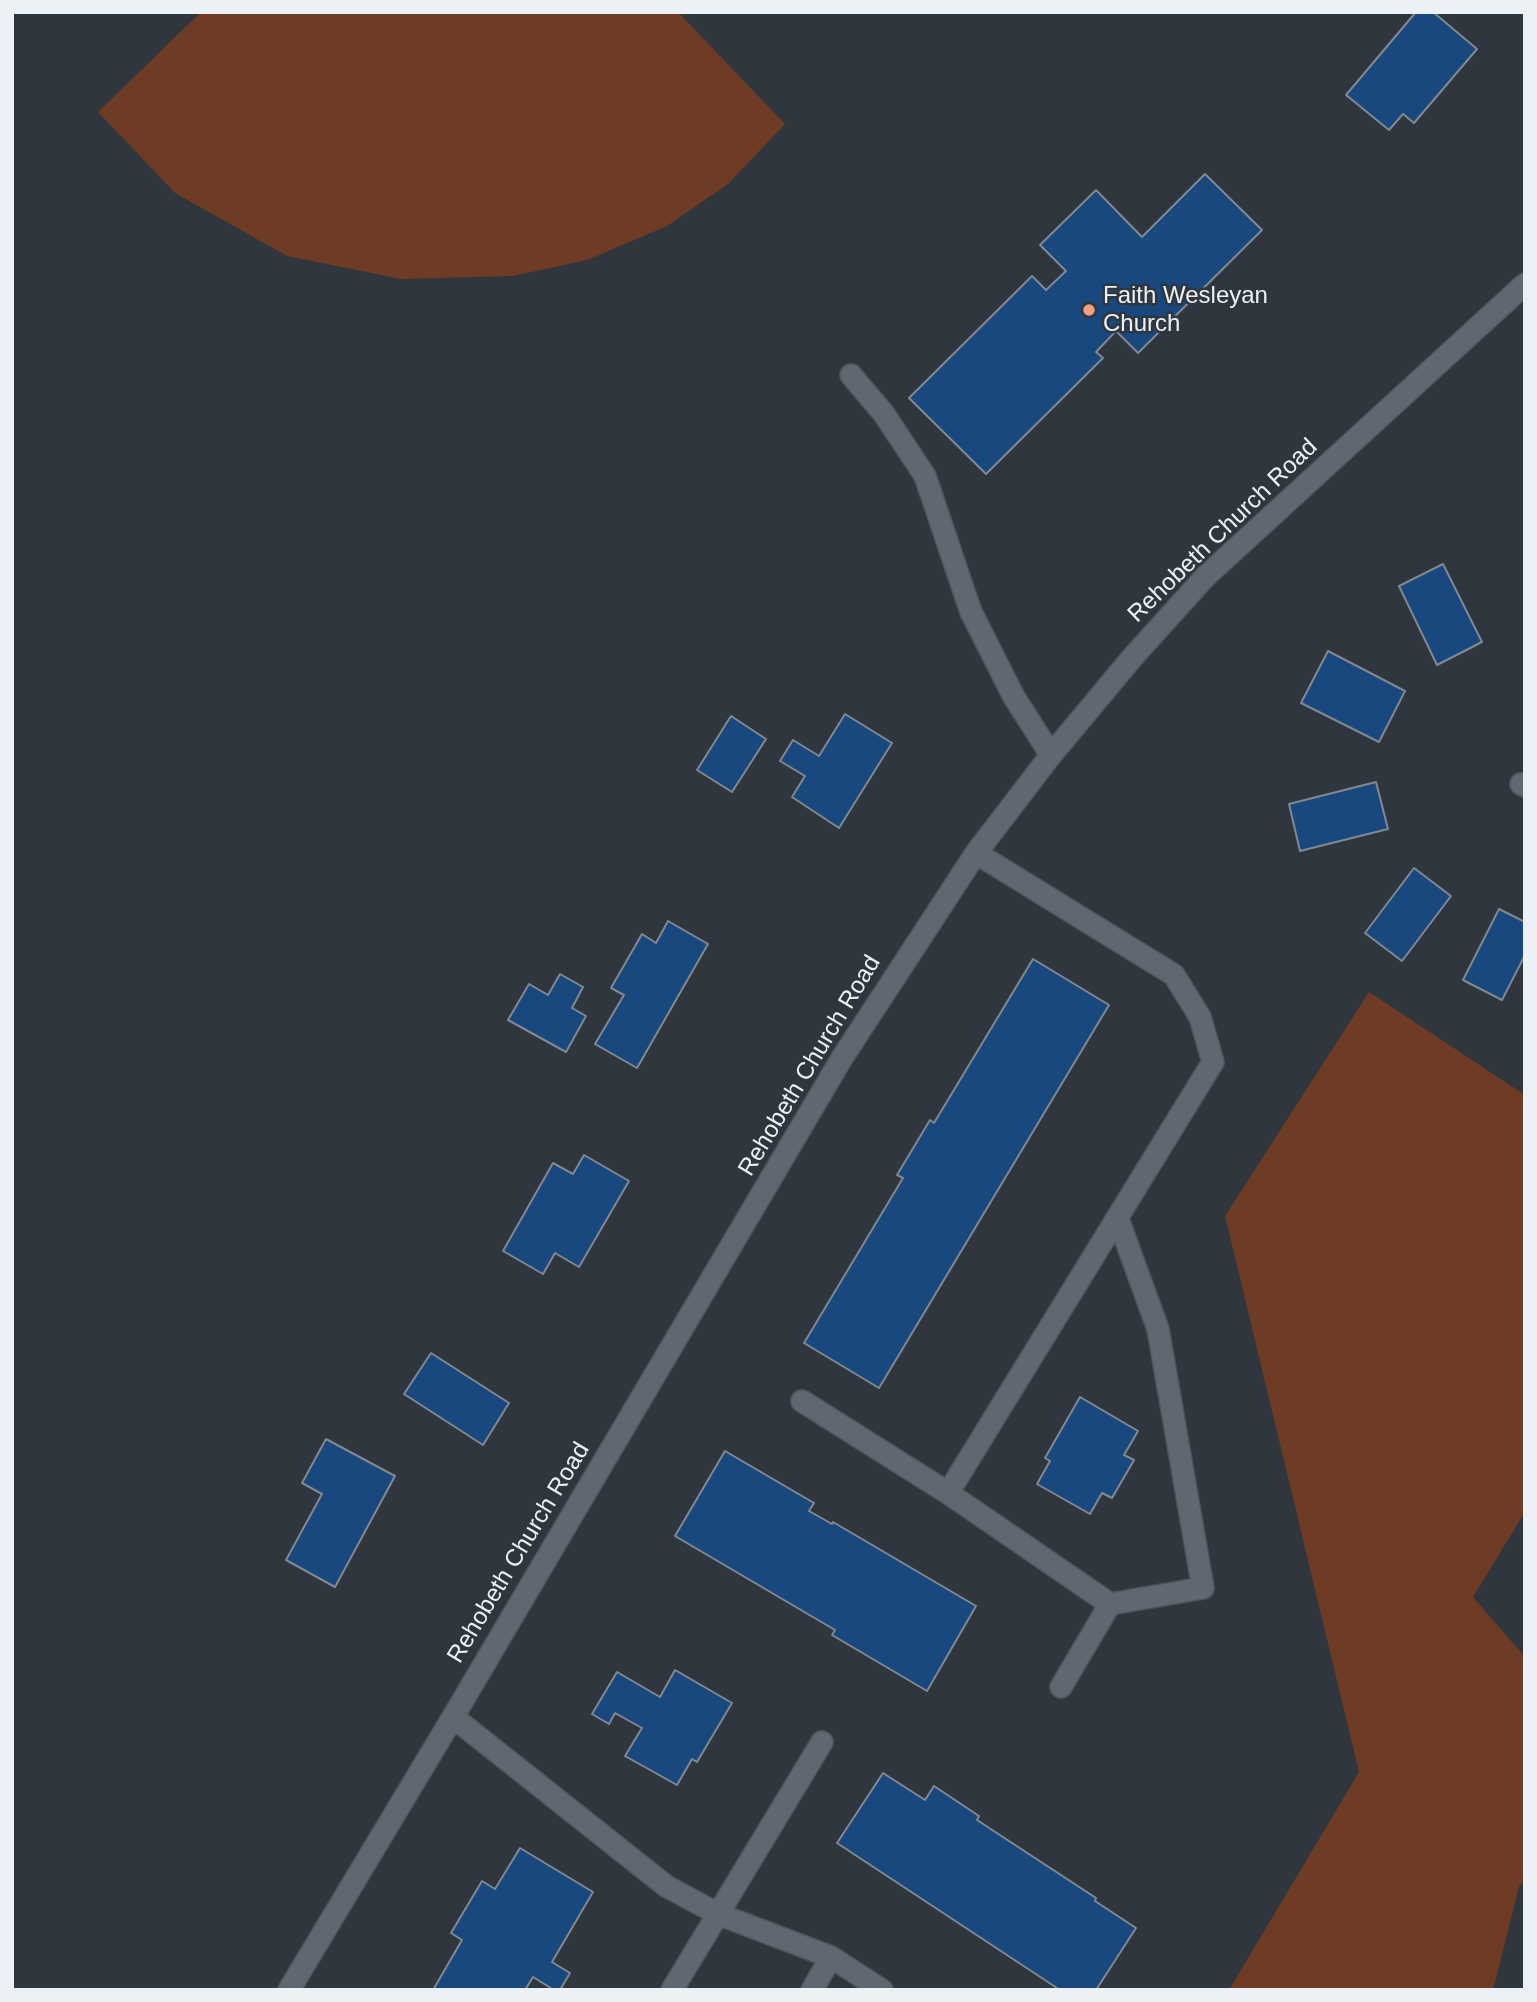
<!DOCTYPE html>
<style>
body{margin:0}
#map{position:relative;width:1537px;height:2002px;overflow:hidden;background:#2f363e;font-family:Arial,sans-serif}
canvas{display:block}
.frame{position:absolute;inset:0;border:14px solid #ecf1f6;pointer-events:none}
</style>
<div id="map">
<canvas width="1537" height="2002"></canvas>
<div class="frame"></div>
</div>
<script>
const c = document.querySelector('canvas').getContext('2d');
c.lineJoin = 'round';
function fillPath(path, color) { c.fillStyle = color; c.fill(path, 'evenodd'); }
function trace(path, color, width, dash) { c.strokeStyle = color; c.lineWidth = width; c.lineCap = dash ? 'butt' : 'round'; c.setLineDash(dash || []); c.stroke(path); }
function drawText(font, color, halo, rows, align = 'center') {
  c.font = font + ' Arial,sans-serif'; c.lineWidth = 5; c.setLineDash([]); c.textBaseline = 'middle'; c.strokeStyle = halo; c.fillStyle = color; for (const [text, x, y, turn = 0] of rows) {
    c.save(); c.translate(x, y); c.rotate((+turn || 0) * Math.PI / 180); c.textAlign = isNaN(turn) ? turn : align; if (halo) c.strokeText(text, 0, 0); c.fillText(text, 0, 0); c.restore();
  }
}
const green = new Path2D(`
 M201,12H678L785,124L728,184L667,226L587,260L513,276L401,279L287,256L175,193L98,112Z
 M1369,992L1525,1095V1512L1473,1597L1525,1657V1879L1519,1887L1493,1990H1229L1359,1772L1225,1216Z`);
const building = new Path2D(`
 M1416,12H1433L1477,49L1414,123L1403,114L1389,130L1346,95Z
 M1205,174L1262,230L1138,353L1116,331L1096,352L1103,358L986,474L909,398L1032,276L1046,290L1066,271L1040,245L1096,190L1142,237Z
 M1443,564L1482,642L1437,665L1399,586Z
 M1328,651L1405,691L1379,742L1301,703Z
 M845,714L892,743L839,828L792,797L805,776L780,761L793,740L819,756Z
 M731,716L766,739L732,792L697,770Z
 M1376,782L1388,829L1300,851L1289,804Z
 M1414,868L1451,896L1402,961L1365,933Z
 M1499,909L1525,922V955L1502,1000L1463,980Z
 M668,921L708,944L637,1068L595,1044L624,995L611,988L642,934L656,943Z
 M1033,959L1109,1005L879,1388L804,1343L903,1178L897,1175L930,1120L934,1123Z
 M560,974L583,987L572,1008L586,1016L566,1052L508,1020L529,984L548,995Z
 M584,1155L629,1181L579,1267L555,1253L543,1274L503,1251L553,1163L573,1174Z
 M431,1353L509,1403L483,1445L404,1394Z
 M1080,1397L1138,1431L1124,1455L1134,1460L1112,1498L1102,1493L1090,1514L1037,1484L1050,1461L1045,1458Z
 M326,1439L395,1476L335,1587L286,1560L322,1494L302,1483Z
 M725,1451L814,1503L809,1511L832,1524L833,1522L976,1606L927,1691L832,1635L835,1630L675,1536Z
 M675,1670L732,1703L697,1762L692,1759L677,1785L625,1756L642,1728L615,1713L609,1724L592,1714L617,1672L660,1697Z
 M883,1773L925,1800L934,1786L979,1816L977,1820L1096,1898L1095,1901L1136,1928L1096,1990H1060L837,1843Z
 M520,1848L593,1892L552,1962L570,1973L560,1990H554L533,1977L525,1990H433L462,1940L451,1933L482,1881L495,1889Z`);
const minor = new Path2D(`
 M851,375L884,414L925,476L971,612L1014,697L1051,755
 M1521,784L1525,786
 M802,1401L948,1493L1213,1062L1200,1017L1174,975L976,853
 M948,1493L1110,1604L1203,1588L1158,1329L1118,1219
 M1061,1687L1110,1604
 M453,1717L666,1886L718,1914L672,1990
 M822,1742L718,1914L831,1957
 M289,1990L453,1717L842,1058L976,853L1051,755L1131,659L1205,577L1525,284
 M812,1990L831,1957L882,1990`);
const markers = [
 [1089,310,7,"#f2a07f"]
];
const poiNames = [
 ["Faith Wesleyan",1103,296],
 ["Church",1103,324]
];
const streetNames = [
 ["Rehobeth Church Road",1223,531,-44],
 ["Rehobeth Church Road",810,1066,-59],
 ["Rehobeth Church Road",519,1553,-59]
];
fillPath(green, '#6e3b25');
fillPath(building, '#18487d');
trace(building, '#808892', 2);
trace(minor, '#4e555b', 24);
trace(minor, '#5f6770', 21);
for (const [x, y, r, color] of markers) { const dot = new Path2D(); dot.arc(x, y, r, 0, 2 * Math.PI); c.fillStyle = color; c.fill(dot); trace(dot, '#2f363e', 2.5); }
drawText('24px', '#ecf1f6', '#2f363e', poiNames, 'left');
drawText('24px', '#ecf1f6', '#2f363e', streetNames);
</script>
